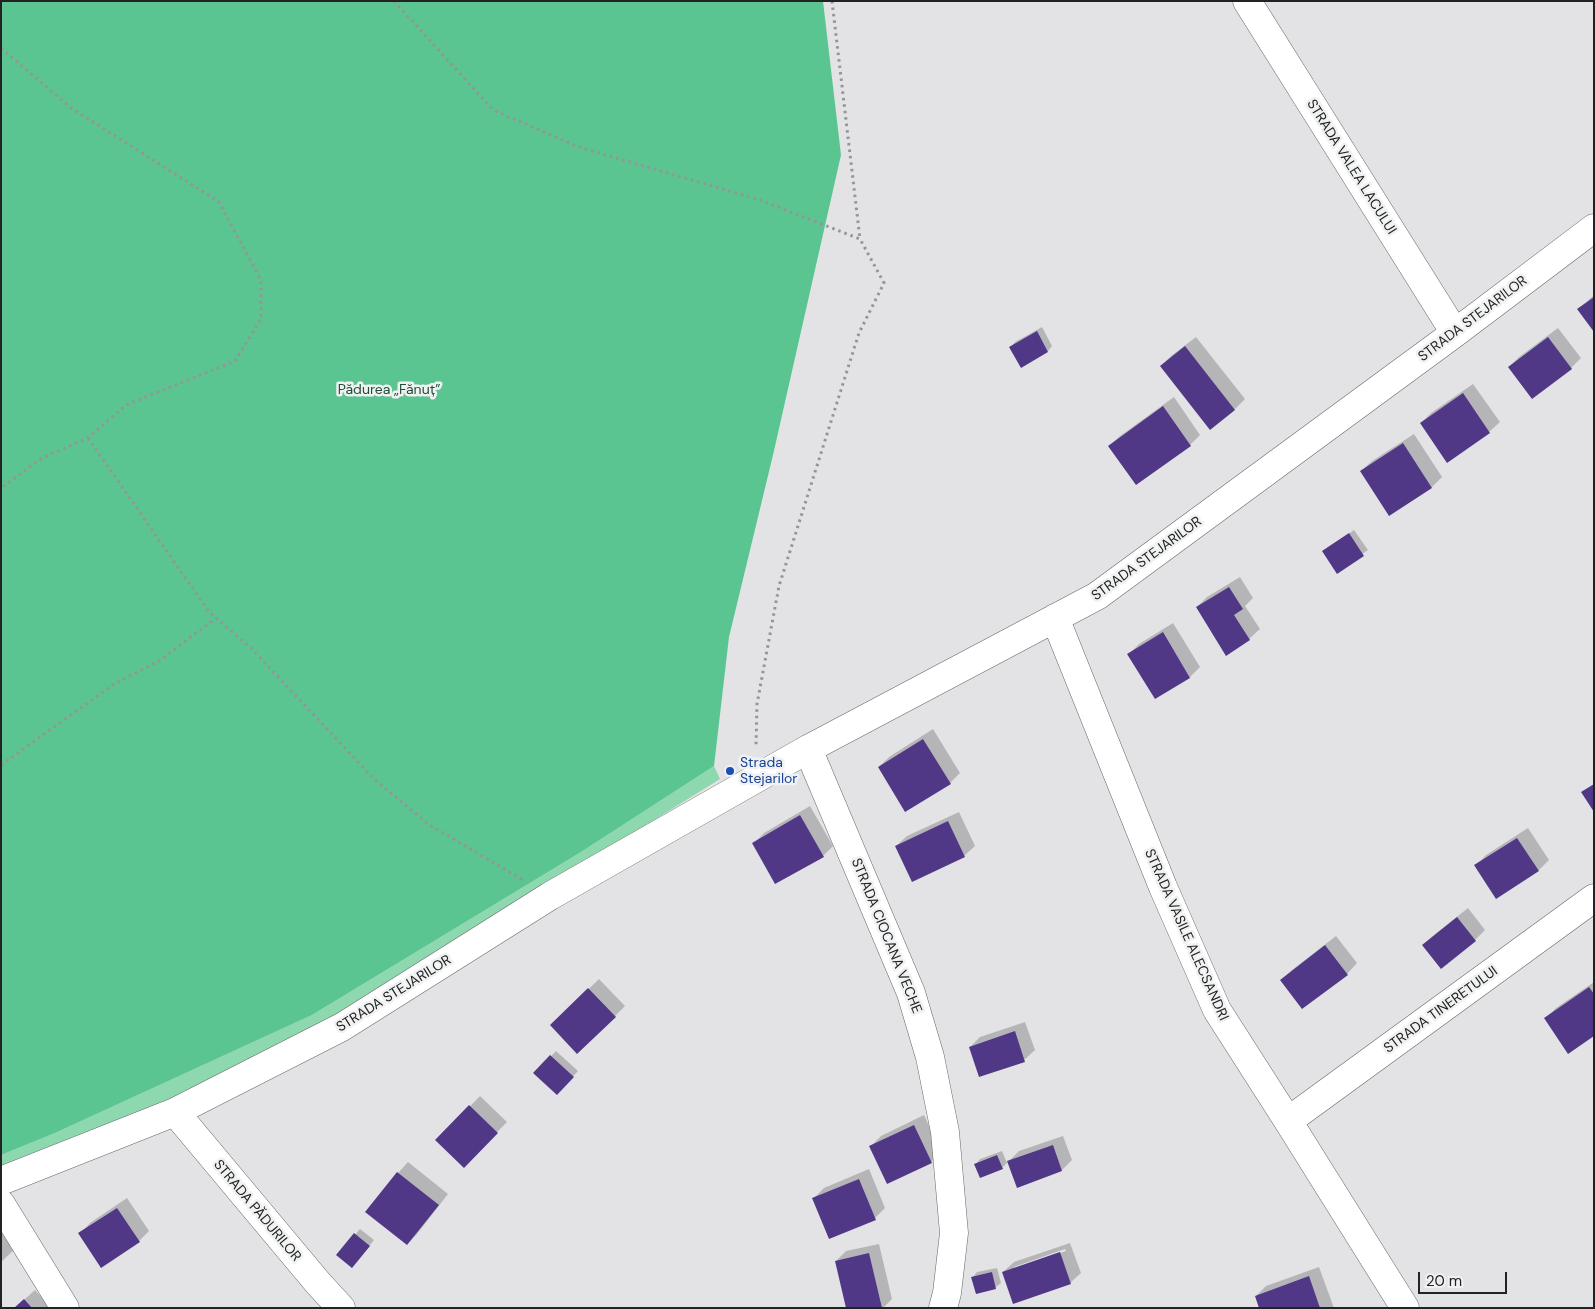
<!DOCTYPE html>
<meta charset="utf-8">
<style>
body{margin:0}
#map{position:relative;width:1595px;height:1309px;overflow:hidden;background:#e3e3e5;font-family:"DM Sans",sans-serif}
canvas{display:block}
.frame{position:absolute;inset:0;border:2px solid #222;pointer-events:none}
.scale{position:absolute;left:1418px;top:1272px;width:89px;height:22px;box-sizing:border-box;border:2px solid #222;border-top:0;padding-left:6px;font-size:15px;line-height:18px;white-space:nowrap;color:#222;-webkit-text-stroke:4px #f0f1f2;paint-order:stroke}
</style>
<div id="map">
<canvas width="1595" height="1309"></canvas>
<div class="frame"></div>
<div class="scale">20 m</div>
</div>
<script>
const c = document.querySelector('canvas').getContext('2d');
c.lineJoin = 'round';
function fillPath(path, color) { c.fillStyle = color; c.fill(path, 'evenodd'); }
function trace(path, color, width, dash) { c.strokeStyle = color; c.lineWidth = width; c.lineCap = dash ? 'butt' : 'round'; c.setLineDash(dash || []); c.stroke(path); }
function drawText(font, color, halo, rows, align = 'center') {
  c.font = font + ' "DM Sans",sans-serif'; c.lineWidth = 5; c.setLineDash([]); c.textBaseline = 'middle'; c.strokeStyle = halo; c.fillStyle = color; for (const [text, x, y, turn = 0] of rows) {
    c.save(); c.translate(x, y); c.rotate((+turn || 0) * Math.PI / 180); c.textAlign = isNaN(turn) ? turn : align; if (halo) c.strokeText(text, 0, 0); c.fillText(text, 0, 0); c.restore();
  }
}
const green = new Path2D(`
 M714,766L720,779L328,1023L169,1102L1,1169V1155L55,1133L312,1015L581,852Z`);
const forest = new Path2D(`
 M1,1H823L841,155L773,455L729,637L714,766L581,852L312,1015L55,1133L1,1155Z`);
const shadow = new Path2D(`
 M1594,295V330L1579,309Z
 M1042,327L1052,346L1048,351L1021,366L1011,347L1015,342Z
 M1558,328L1581,358L1571,368L1509,367L1519,357Z
 M1196,337L1245,399L1234,410L1161,366L1171,356Z
 M1473,384L1500,422L1489,432L1448,461L1421,423L1431,413Z
 M1174,397L1200,435L1190,445L1136,483L1109,446L1120,436Z
 M1414,434L1442,477L1432,487L1389,514L1361,471L1372,461Z
 M1354,530L1368,550L1337,572L1324,551Z
 M1240,577L1253,598L1245,606L1260,629L1249,639L1197,607L1207,597Z
 M1173,623L1200,667L1190,677L1155,697L1129,654L1139,644Z
 M933,729L960,773L950,783L879,767L889,757Z
 M810,806L833,846L823,856L754,843L764,833Z
 M959,812L975,846L964,856L896,846L907,836Z
 M1528,828L1549,860L1539,870L1497,897L1476,866L1486,855Z
 M1468,908L1485,930L1475,940L1424,945L1434,935Z
 M1336,936L1357,963L1347,974L1282,980L1292,970Z
 M599,979L625,1006L615,1016L562,1015Z
 M1594,982V1035L1546,1018L1556,1008Z
 M1025,1022L1035,1050L1024,1060L970,1047L980,1037Z
 M556,1051L578,1071L557,1094L535,1073Z
 M480,1096L507,1122L464,1166L437,1140Z
 M924,1115L941,1152L931,1162L871,1146L881,1136Z
 M1063,1136L1072,1160L1062,1170L1017,1186L1008,1162L1002,1168L976,1164L980,1159L1002,1151L1007,1163L1019,1151Z
 M408,1162L448,1194L417,1234L407,1244L398,1173Z
 M869,1169L885,1208L875,1218L814,1198L824,1188Z
 M127,1198L149,1231L139,1241L80,1234L90,1223Z
 M360,1229L374,1240L357,1261L338,1255Z
 M1,1232L14,1250L1,1262Z
 M1070,1243L1081,1273L1070,1283L1003,1272L1014,1262ZM1065,1249L1066,1251L1014,1269V1267Z
 M879,1244L892,1299L883,1308H847L836,1261L846,1251Z
 M1319,1267L1334,1308H1260L1256,1296L1266,1286Z
 M997,1268L1001,1283L996,1287L977,1292L973,1277L977,1272Z
 M35,1290L51,1308H15Z`);
const building = new Path2D(`
 M1594,297V332L1577,309Z
 M1037,331L1048,352L1021,368L1009,347Z
 M1548,337L1572,369L1532,399L1508,367Z
 M1185,346L1235,410L1210,430L1160,366Z
 M1463,393L1490,433L1447,463L1420,423Z
 M1163,406L1191,446L1136,485L1108,446Z
 M1403,443L1432,488L1389,516L1360,471Z
 M1349,533L1364,556L1337,574L1322,551Z
 M1229,587L1243,609L1234,615L1250,640L1226,656L1196,607Z
 M1163,632L1190,678L1155,699L1127,654Z
 M923,739L951,784L905,812L878,767Z
 M1594,784V812L1581,792Z
 M800,815L824,857L775,884L752,843Z
 M948,821L965,857L912,882L895,846Z
 M1517,838L1539,871L1496,899L1474,865Z
 M1457,917L1476,941L1441,969L1422,945Z
 M1325,945L1348,975L1302,1009L1280,980Z
 M1589,987L1594,994V1036L1568,1054L1544,1018Z
 M588,988L616,1017L577,1054L550,1025Z
 M1015,1031L1025,1062L979,1077L969,1047Z
 M550,1055L574,1077L557,1095L533,1073Z
 M469,1105L498,1133L464,1168L435,1140Z
 M914,1125L932,1163L887,1184L869,1146Z
 M1053,1145L1062,1171L1017,1188L1007,1161Z
 M997,1155L1003,1169L980,1178L974,1164Z
 M397,1172L439,1205L407,1245L365,1212Z
 M859,1179L876,1220L829,1239L812,1198Z
 M117,1208L140,1242L101,1268L78,1233Z
 M354,1233L370,1246L352,1268L336,1255Z
 M1060,1252L1071,1284L1013,1304L1002,1272Z
 M869,1253L882,1308H846L835,1261Z
 M992,1272L996,1289L976,1294L971,1277Z
 M1309,1276L1320,1308H1259L1255,1296Z
 M24,1299L32,1308H14Z`);
const path = new Path2D(`
 M394,1L493,110L579,147L760,200L860,239L884,283L859,333L779,586L757,704L756,745
 M832,1L860,239
 M1,48L71,108L219,202L261,280V319L235,361L126,405L88,438L42,458L1,488
 M88,438L209,612L251,648L373,778L428,824L523,880
 M1,765L114,684L159,661L216,618`);
const street = new Path2D(`
 M1247,1L1455,333
 M1055,618L1163,887L1217,1010L1288,1121L1405,1308
 M808,749L911,993L930,1057L945,1132L954,1233L947,1293L943,1308
 M175,1112L318,1283L341,1308
 M1288,1121L1594,898
 M1,1181L175,1112L342,1027L550,896L808,749L1097,596L1455,333L1594,228
 M1,1204L65,1308`);
const markers = [
 [730,771,5,"#1a4fb4"]
];
const streetNames = [
 ["STRADA VALEA LACULUI",1351,167,58],
 ["STRADA STEJARILOR",1473,319,-37],
 ["STRADA STEJARILOR",1147,559,-36],
 ["STRADA VASILE ALECSANDRI",1186,935,66],
 ["STRADA CIOCANA VECHE",886,936,68],
 ["STRADA STEJARILOR",394,994,-32],
 ["STRADA TINERETULUI",1441,1010,-36],
 ["STRADA PĂDURILOR",257,1211,50]
];
const parkNames = [
 ["Pădurea „Fănuț”",389,390]
];
const transitNames = [
 ["Strada",740,763],
 ["Stejarilor",740,779]
];
fillPath(green, '#8dd8af');
fillPath(forest, '#5ac590');
fillPath(shadow, '#0003');
fillPath(building, '#503887');
trace(street, '#666768', 29);
trace(path, '#959596', 3, [2.5, 4]);
trace(street, '#fff', 28);
for (const [x, y, r, color] of markers) { const dot = new Path2D(); dot.arc(x, y, r, 0, 2 * Math.PI); c.fillStyle = color; c.fill(dot); trace(dot, '#f0f1f2', 2); }
drawText('14px', '#222', '#f0f1f2', streetNames);
drawText('14px', '#224e38', '#f0f1f2', parkNames);
drawText('14px', '#164399', '#f0f1f2', transitNames, 'left');
</script>
